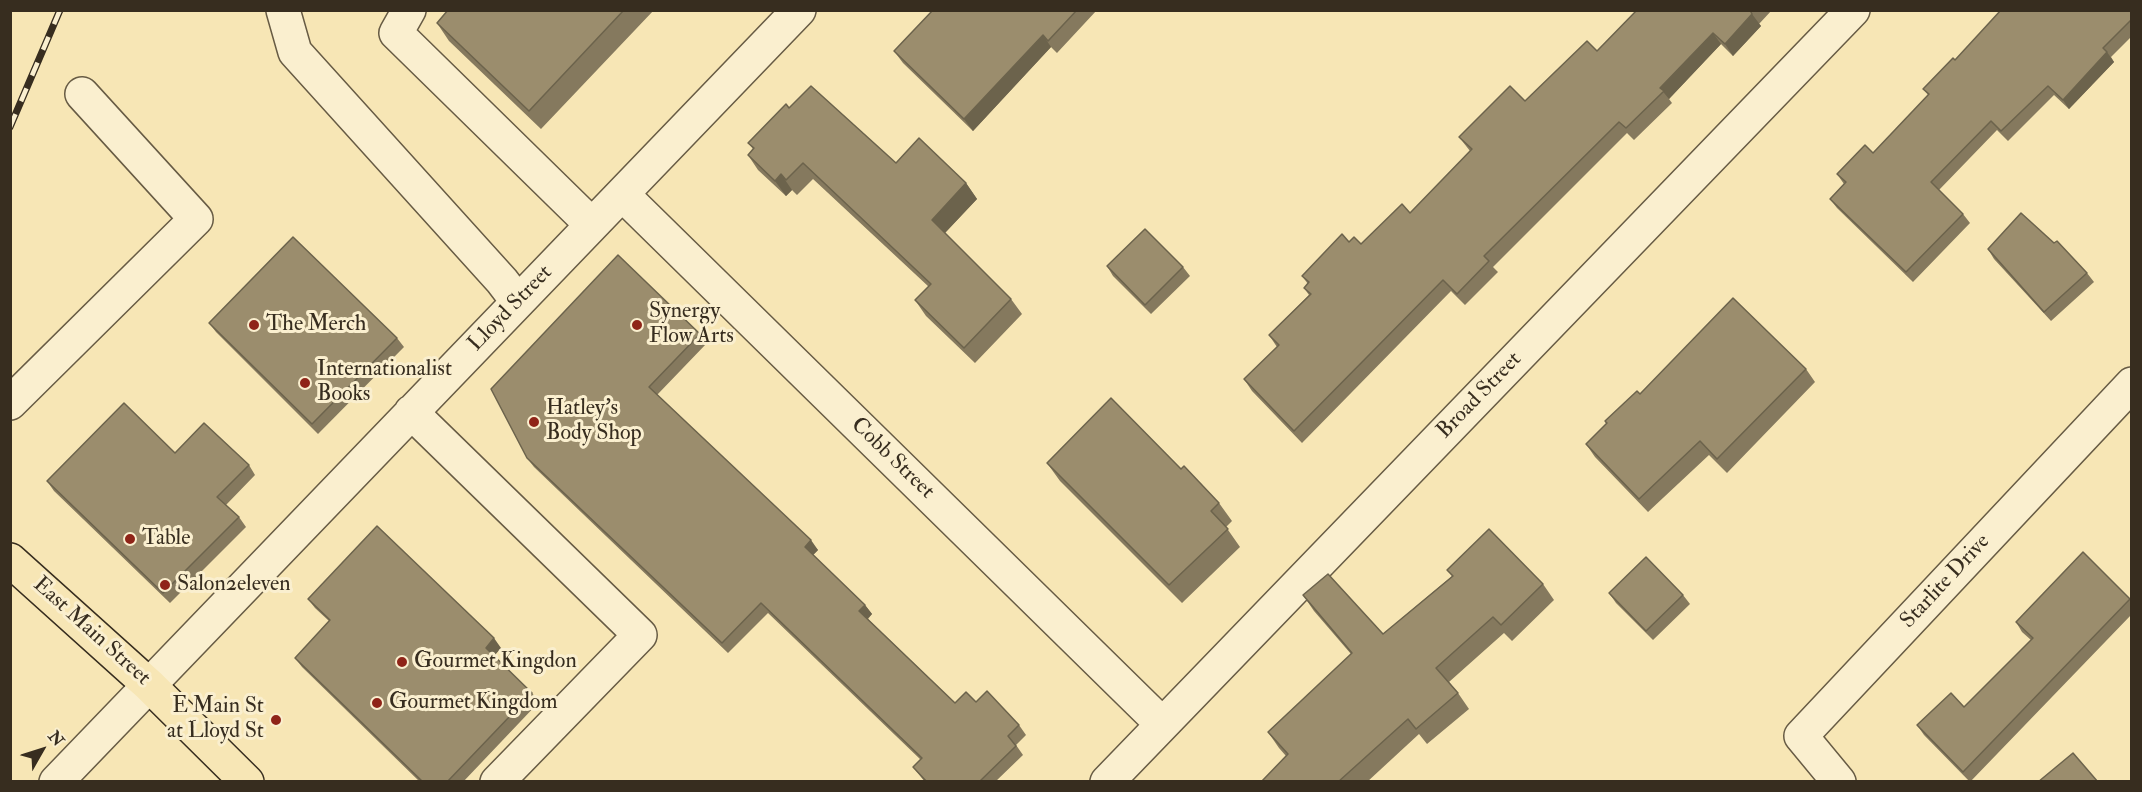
<!DOCTYPE html>
<style>
body{margin:0}
#map{position:relative;width:2142px;height:792px;overflow:hidden;background:#f7e6b5;font-family:"IM FELL Double Pica",serif}
canvas{display:block}
.frame{position:absolute;inset:0;border:12px solid #372d1f;pointer-events:none}
.north{position:absolute;left:12px;top:720px;width:60px;height:60px;-webkit-text-stroke:4px #faefcf;paint-order:stroke;rotate:51deg;font-size:16px;font-weight:700;line-height:24px;text-align:center;color:#372d1f}
.north::after{content:'';display:block;margin:auto;width:21px;height:27px;background:#372d1f;clip-path:polygon(50% 0,100% 100%,50% 72%,0 100%)}
</style>
<div id="map">
<canvas width="2142" height="792"></canvas>
<div class="frame"></div>
<div class="north">N</div>
</div>
<script>
const c = document.querySelector('canvas').getContext('2d');
c.lineJoin = 'round';
function trace(path, color, width, dash) { c.strokeStyle = color; c.lineWidth = width; c.lineCap = dash ? 'butt' : 'round'; c.setLineDash(dash || []); c.stroke(path); }
function fillPath(path, color) { c.fillStyle = color; c.fill(path, 'evenodd'); }
function drawText(font, color, halo, rows, align = 'center') {
  c.font = font + ' "IM FELL Double Pica",serif'; c.lineWidth = 6; c.setLineDash([]); c.textBaseline = 'middle'; c.strokeStyle = halo; c.fillStyle = color; for (const [text, x, y, turn = 0] of rows) {
    c.save(); c.translate(x, y); c.rotate((+turn || 0) * Math.PI / 180); c.textAlign = isNaN(turn) ? turn : align; if (halo) c.strokeText(text, 0, 0); c.fillText(text, 0, 0); c.restore();
  }
}
const minor = new Path2D(`
 M283,10L295,52L502,281L518,302
 M409,10L396,33L592,225
 M622,194L1162,724
 M10,403L196,219L82,94
 M411,412L640,635L497,782
 M56,782L799,10
 M1107,782L1853,10
 M1839,782L1801,736L2132,384`);
const major = new Path2D(`
 M10,560L149,685L247,782`);
const rail = new Path2D(`
 M10,127L60,10`);
const wall = new Path2D(`
 M448,10H654L541,129L449,41L437,23Z
 M933,10H1097L1057,53L1051,47L973,131L903,63L894,51Z
 M1637,10H1772L1759,24L1761,26L1733,56L1721,44L1669,99L1672,103L1634,140L1627,133L1493,267L1498,272L1465,305L1451,291L1302,443L1252,391L1244,379L1277,347L1269,335L1309,295L1304,288L1308,284L1302,276L1349,242L1361,244L1410,213L1470,151L1459,137L1525,101L1597,51Z
 M2132,10V36L2111,57L2114,62L2069,109L2054,95L2008,141L1997,130L1939,190L1963,214L1970,223L1913,282L1837,208L1830,199L1844,184L1837,174L1873,153L1928,95L1923,89L1955,60Z
 M789,108L896,163L966,183L977,199L945,233L1011,299L1022,314L975,363L926,316L915,300L929,287L813,179L797,195L792,190L786,196L758,170L748,155L753,149L748,143Z
 M1988,249L2087,273L2094,282L2051,321L1994,259Z
 M1107,266L1183,267L1190,276L1151,314L1113,276Z
 M209,323L397,338L404,347L318,434L216,332Z
 M700,334L707,343L657,395L818,550L813,555L865,605L872,614L868,619L955,703L976,702L1019,725L1026,735L1016,745L1023,755L995,782H925L913,767L921,760L768,613L728,653L534,467L527,458Z
 M1806,369L1815,382L1727,473L1709,455L1648,512L1595,457L1586,444L1606,424L1605,421L1640,394Z
 M175,453L249,465L255,475L226,505L239,517L246,527L170,603L54,491L47,481Z
 M1047,463L1181,469L1219,503L1232,521L1226,527L1240,547L1182,603L1060,481Z
 M1447,570L1543,584L1554,600L1512,641L1504,633L1449,682L1458,693L1469,709L1427,744L1419,734L1367,782H1261L1286,756L1279,748L1268,732L1351,654L1314,611L1303,595L1383,634L1452,576Z
 M1609,593L1683,595L1690,604L1653,640L1616,603Z
 M308,599L501,648L494,656L532,693L539,702L463,782H420L302,667L295,658L329,621L315,608Z
 M2130,599L2132,600V614L1970,782L1924,735L1917,725L1964,707L2031,640L2022,632L2016,622Z`);
const shadedWall = new Path2D(`
 M1752,14L1761,26L1733,56L1725,44Z
 M1713,33L1721,44L1669,99L1660,88Z
 M1043,35L1051,47L973,131L964,119Z
 M2107,52L2114,62L2069,109L2063,100Z
 M781,174L792,190L786,196L775,181Z
 M966,183L977,199L943,235L932,220Z
 M811,540L818,550L812,556L805,547Z
 M865,605L872,614L866,620L859,611Z
 M494,638L501,648L492,658L486,648Z`);
const building = new Path2D(`
 M448,10H624L529,111L437,23Z
 M933,10H1077L1048,41L1043,35L964,119L894,51Z
 M1637,10H1753L1751,12L1752,14L1725,44L1713,33L1660,88L1664,91L1626,128L1619,122L1484,256L1489,261L1457,294L1443,280L1294,431L1244,379L1279,345L1269,335L1311,294L1304,288L1309,282L1302,276L1342,234L1349,242L1354,237L1361,244L1402,204L1410,213L1472,149L1459,137L1510,86L1525,101L1587,41L1597,51Z
 M2001,10H2132V19L2103,48L2107,52L2063,100L2048,86L2001,131L1991,121L1931,182L1963,214L1906,272L1830,199L1846,182L1837,174L1865,145L1873,153L1929,94L1923,89L1953,58L1955,60Z
 M811,86L896,163L919,138L966,183L932,220L1011,299L964,348L915,300L931,284L803,163L786,180L781,174L775,181L748,155L754,148L748,143L786,104L789,108Z
 M2021,213L2054,243L2057,241L2087,273L2044,312L1988,249Z
 M1145,229L1183,267L1145,305L1107,266Z
 M293,237L397,338L312,424L209,323Z
 M618,255L700,334L649,387L811,540L805,547L865,605L859,611L955,703L966,692L976,702L987,691L1019,725L1008,736L1016,746L979,782H927L913,767L922,758L761,603L722,643L527,458L491,389Z
 M1733,298L1806,369L1717,459L1700,441L1639,499L1586,444L1607,423L1605,421L1637,391L1640,394Z
 M1111,398L1181,469L1184,466L1219,503L1211,511L1228,529L1169,585L1047,463Z
 M124,403L175,453L204,423L249,465L217,497L239,517L163,593L47,481Z
 M377,526L494,638L486,648L532,693L447,782H423L295,658L330,620L308,599Z
 M1489,529L1543,584L1501,625L1493,617L1436,668L1458,693L1416,729L1408,719L1338,782H1261L1288,754L1268,732L1352,653L1303,595L1328,574L1383,634L1453,576L1447,570Z
 M2083,552L2130,599L1963,772L1917,725L1951,693L1964,707L2033,638L2016,622Z
 M1646,557L1683,595L1646,631L1609,593Z
 M2073,753L2098,782H2038Z`);
const markers = [
 [254,325,6,"#8f2418"],
 [637,325,6,"#8f2418"],
 [305,383,6,"#8f2418"],
 [534,422,6,"#8f2418"],
 [130,539,6,"#8f2418"],
 [165,585,6,"#8f2418"],
 [402,662,6,"#8f2418"],
 [377,703,6,"#8f2418"],
 [276,720,6,"#8f2418"]
];
const streetNames = [
 ["Lloyd Street",511,309,-46],
 ["Broad Street",1480,396,-46],
 ["Cobb Street",892,459,44],
 ["Starlite Drive",1946,582,-47],
 ["East Main Street",91,632,42]
];
const poiNames = [
 ["Synergy",649,312],
 ["Flow Arts",649,337],
 ["The Merch",266,325],
 ["Internationalist",317,370],
 ["Books",317,395],
 ["Hatley's",546,409],
 ["Body Shop",546,434],
 ["Table",142,539],
 ["Salon2eleven",177,585],
 ["Gourmet Kingdon",414,662],
 ["Gourmet Kingdom",389,703],
 ["E Main St",264,707,"right"],
 ["at Lloyd St",264,732,"right"]
];
trace(minor, '#675b44', 36);
trace(major, '#372d1f', 36);
trace(minor, '#faefcf', 33);
trace(major, '#f7e6b5', 33);
trace(rail, '#372d1f', 7);
trace(rail, '#faefcf', 4.5, [14]);
fillPath(wall, '#85795e');
fillPath(shadedWall, '#6c634c');
fillPath(building, '#9b8d6d');
trace(building, '#6c634c', 1.5);
for (const [x, y, r, color] of markers) { const dot = new Path2D(); dot.arc(x, y, r, 0, 2 * Math.PI); c.fillStyle = color; c.fill(dot); trace(dot, '#faefcf', 2); }
drawText('22px', '#372d1f', '#faefcf', streetNames);
drawText('22px', '#372d1f', '#faefcf', poiNames, 'left');
</script>
